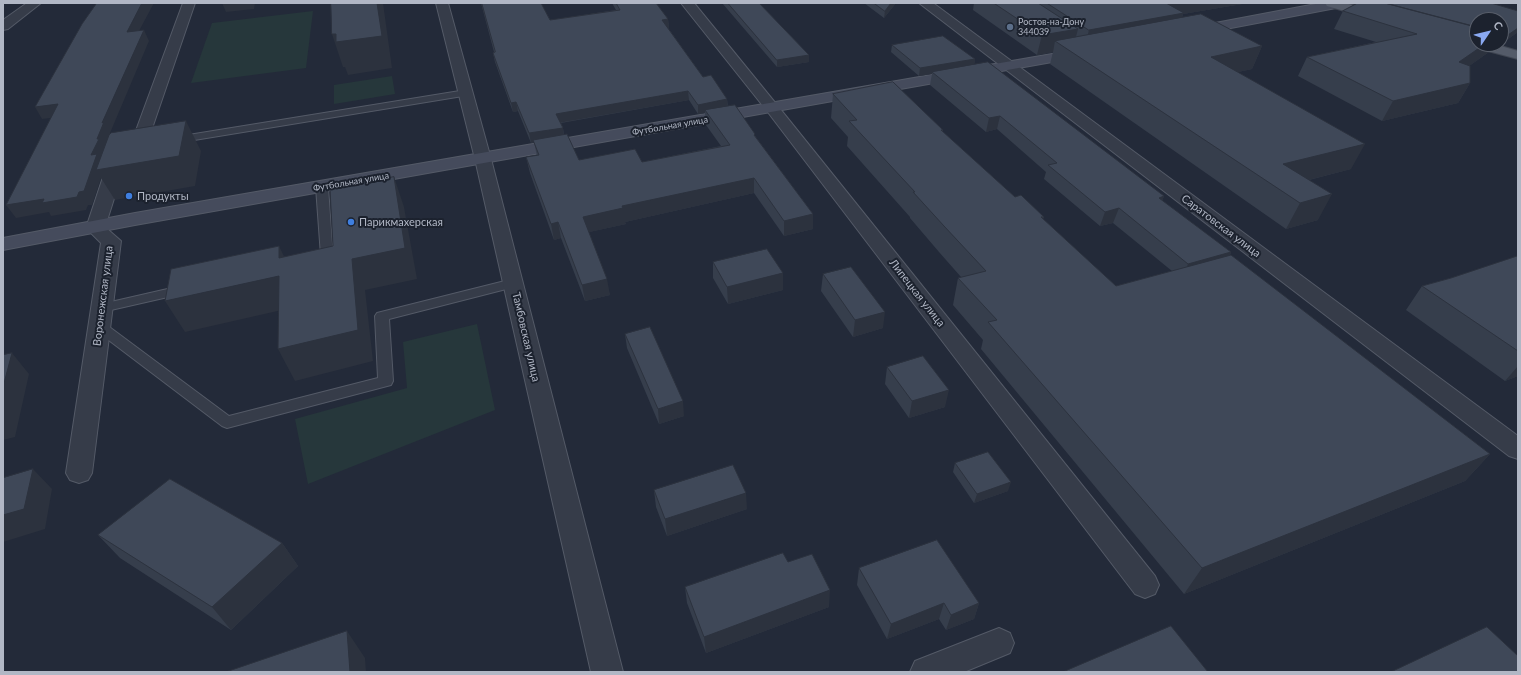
<!DOCTYPE html>
<meta charset="utf-8">
<style>
body{margin:0}
#map{position:relative;width:1521px;height:675px;overflow:hidden;background:#232a39;font-family:Lato,sans-serif}
canvas{display:block}
.frame{position:absolute;inset:0;border:4px solid #b1b7c5;pointer-events:none}
.north{position:absolute;left:1469px;top:12px;width:40px;height:40px;box-sizing:border-box;background:#1c222e;border:1px solid #585e6a;border-radius:50%;rotate:55deg;font-size:11px;font-weight:700;line-height:16px;text-align:center;color:#b1b7c5}
.north::after{content:'';display:block;margin:auto;width:14px;height:18px;background:#8aa9f2;clip-path:polygon(50% 0,100% 100%,50% 72%,0 100%)}
</style>
<div id="map">
<canvas width="1521" height="675"></canvas>
<div class="frame"></div>
<div class="north">С</div>
</div>
<script>
const c = document.querySelector('canvas').getContext('2d');
c.lineJoin = 'round';
function fillPath(path, color) { c.fillStyle = color; c.fill(path, 'evenodd'); }
function trace(path, color, width, dash) { c.strokeStyle = color; c.lineWidth = width; c.lineCap = dash ? 'butt' : 'round'; c.setLineDash(dash || []); c.stroke(path); }
function drawText(font, color, halo, rows, align = 'center') {
  c.font = font + ' Lato,sans-serif'; c.lineWidth = 4; c.setLineDash([]); c.textBaseline = 'middle'; c.strokeStyle = halo; c.fillStyle = color; for (const [text, x, y, turn = 0] of rows) {
    c.save(); c.translate(x, y); c.rotate((+turn || 0) * Math.PI / 180); c.textAlign = isNaN(turn) ? turn : align; if (halo) c.strokeText(text, 0, 0); c.fillText(text, 0, 0); c.restore();
  }
}
const green = new Path2D(`
 M313,11L306,68L191,83L212,23Z
 M392,76L395,94L334,104V85Z
 M477,324L495,410L308,484L295,419L407,388L403,342Z`);
const service = new Path2D(`
 M466,90L471,93L469,95L176,143L171,140L176,137Z
 M322,184L326,185L328,187L333,258L331,261L319,264L315,263L313,260L315,257L321,256L316,187L318,185Z
 M513,279L518,280L520,283L518,286L389,319L393,381L391,385L227,428L222,426L94,329L92,326L94,323L99,321L104,323L229,416L378,378L375,316L377,313Z
 M185,285L190,286L192,289L190,292L102,312L97,311L95,308L97,305L102,304Z`);
const minor = new Path2D(`
 M183,3H195L146,146L125,164L105,227L121,241L92,473L88,480L79,483L70,480L66,473L101,243L86,228L108,162L131,144Z
 M436,3H448L491,159L623,672H591L475,159Z
 M681,3H694L777,105L1155,576L1159,585L1155,594L1145,598L1135,594L767,111Z
 M919,3H933L1518,436V459L1509,456Z
 M999,628L1010,633L1014,643L1010,653L964,672H910L915,661Z`);
const tertiary = new Path2D(`
 M27,3H41L8,29L3,30V20Z`);
const secondary = new Path2D(`
 M1321,3L1342,4L1340,7L1336,8L1194,35L1189,34L1187,31L1189,28L1194,27Z
 M1081,49L1086,50L1088,53L1086,56L135,225L3,250V238L135,213Z`);
const primary = new Path2D(`
 M1325,3H1345L1381,13L1382,16L1381,19L1376,20L1327,6Z
 M1477,40V44H1494L1518,51V59L1473,47L1471,44L1473,41Z`);
const wall = new Path2D(`
 M481,3H541L550,20L616,10L612,3H656L668,19L669,28H668L703,77L727,99L728,107L755,136L813,214V229L784,236L754,193L625,222L626,224L589,232L610,295L585,301L561,238L554,240L530,173L526,157L537,156L534,142L531,143L518,111L513,112L495,62L493,53L494,52ZM689,100L698,114L705,113L706,125L721,146L642,162L579,160L564,135L563,128L561,123Z
 M722,3H759L809,55V62L777,67Z
 M864,3H896L884,18Z
 M974,3H1248L1183,14L1182,18L1262,46L1252,69L1238,72L1351,169L1309,180L1318,220L1286,229L1050,64L1053,52L1037,55L973,10Z
 M1358,3H1491L1518,11V32L1501,44V20H1477V44H1494L1489,52L1469,66H1470V83L1458,103L1382,121L1298,76L1307,57L1376,42L1334,29L1343,11Z
 M892,45L975,59L974,65L1164,196L1162,201L1231,252L1230,255L1490,454L1465,481L1184,594L981,349L983,340L953,305L958,278L961,277L939,252L910,218V217L847,146L848,137L831,118L833,94L943,130V132L1015,197L1044,217L1043,219L1116,286L1172,271L1113,223L1100,226L1044,179L1046,172L997,129L986,132L930,85L932,74L919,76L891,52Z
 M1518,256V376L1505,381L1406,310L1422,286L1451,278Z
 M713,262L783,290L728,304L713,278Z
 M823,274L883,328L853,337L821,291Z
 M625,334L684,416L659,424L627,348Z
 M887,367L945,407L909,418L885,384Z
 M955,463L1008,491L974,503L953,472Z
 M654,490L747,509L667,536L656,507Z
 M98,535L282,543L298,566L231,630L120,558Z
 M788,562L829,607L706,653L687,603L685,587Z
 M859,568L979,603L974,619L946,630L939,619L887,639L857,585Z`);
const shadedWall = new Path2D(`
 M142,3H154L132,44L127,32Z
 M222,3H255L254,9L226,12Z
 M377,3H383L392,68L348,75L345,67H343L332,34Z
 M891,3H896L884,18L885,11Z
 M1165,3H1248L1183,14L1178,28L1085,46L1089,30Z
 M668,19L669,28L663,29L662,20Z
 M1518,28V32L1501,44L1505,37Z
 M1078,29L1073,48L1055,41L1053,52L1037,55L1042,35Z
 M144,30L149,41L110,133L111,135L186,121L201,151L195,186L115,200L101,178L92,205H88L86,210L51,216L49,212L16,218L6,205L91,155L102,123Z
 M1485,44H1494L1489,52L1448,81L1459,62Z
 M1262,46L1252,69L1202,80L1211,57Z
 M809,55V62L777,67V60Z
 M975,59L974,66L932,72V74L919,76L920,68Z
 M1470,83L1458,103L1382,121L1393,101Z
 M688,91L689,100L558,123L556,114Z
 M727,99L728,109L705,110V113L698,114V105Z
 M516,102L518,111L513,112L511,103Z
 M58,104L66,116L42,119L35,107Z
 M1000,116L997,129L986,132L989,118Z
 M563,128L564,137L533,140L534,142L531,143L529,133Z
 M1365,144L1351,169L1277,188L1283,164Z
 M394,177L404,207L417,279L365,290L373,361L295,381L278,349L352,259Z
 M754,178V193L625,222L626,224L585,233L583,217L622,206Z
 M1332,194L1318,220L1286,229L1300,203Z
 M1164,196L1158,211L1159,198Z
 M1119,208L1113,223L1100,226L1105,212Z
 M813,214V229L784,236V221Z
 M558,222L561,238L554,240L551,224Z
 M279,246L294,277L279,258Z
 M1231,252L1224,267L1182,279L1188,264Z
 M783,273V290L728,304L727,287Z
 M279,276L295,307L185,332L165,301Z
 M607,279L610,295L585,301L582,285Z
 M885,312L883,328L853,337L855,320Z
 M12,353L29,374L15,437L3,440V387Z
 M1518,366V376L1505,381Z
 M949,390L945,407L909,418L912,401Z
 M683,401L684,416L659,424L658,409Z
 M1490,454L1465,481L1184,594L1202,568Z
 M33,469L52,489L45,529L3,542V515Z
 M1011,482L1008,491L974,503L977,494Z
 M746,493L747,509L667,536L665,519Z
 M282,543L298,566L231,630L212,607Z
 M830,590L829,607L706,653L704,637Z
 M944,603L939,619L887,639L891,624Z
 M979,603L974,619L946,630L951,615Z
 M347,631L365,658L366,672H350Z`);
const building = new Path2D(`
 M97,3H142L127,32L144,30L102,123L104,122L97,139H99L91,155L97,154L84,191L79,192L77,197L42,203L44,199L6,205L58,104L35,107L82,24Z
 M331,3H377L382,36L336,42V34H332Z
 M482,3H541L550,20L620,10L616,3H656L668,19L662,20L703,77L711,75L727,99L698,105L688,91L556,114L563,128L529,133L516,102L511,103L493,53L495,52Z
 M728,3H759L809,55L777,60Z
 M874,3H891L885,11Z
 M994,3H1038L1078,29L1042,35Z
 M1047,3H1166L1184,13L1089,30Z
 M1358,3H1385L1477,27V44H1485L1459,62L1470,66V83L1393,101L1307,57L1417,34L1343,11Z
 M1385,3H1491L1518,11V28L1505,37L1501,36V20H1477V27Z
 M1201,14L1262,46L1211,57L1365,144L1283,164L1332,194L1300,203L1055,41Z
 M943,36L975,59L920,68L892,45Z
 M988,62L1164,196L1159,198L1231,252L1188,264L1119,208L1105,212L1048,165L1057,163L1000,116L989,118L932,72Z
 M893,82L943,130H941L1015,197L1021,195L1044,217H1041L1116,286L1231,255L1490,454L1202,568L988,322L997,320L958,278L986,271L944,226L913,192H915L849,121L857,120L833,94Z
 M735,105L755,134L754,135L813,214L784,221L754,178L622,206L623,208L583,217L607,279L582,285L558,222L551,224L526,157L539,155L533,140L567,134L579,160L635,149L642,162L730,145L705,110Z
 M186,121L179,156L96,170L109,135L111,133Z
 M394,177L405,248L352,259L358,330L278,349L279,276L165,301L171,269L279,246V258L333,246L330,189Z
 M767,249L783,273L727,287L713,262Z
 M1518,256V351L1422,286L1451,278Z
 M851,267L885,312L855,320L823,274Z
 M650,327L683,401L658,409L625,334Z
 M12,353L3,387V355Z
 M923,356L949,390L912,401L887,367Z
 M988,452L1011,482L977,494L955,463Z
 M733,465L746,493L665,519L654,490Z
 M33,469L24,509L3,515V478Z
 M170,479L282,543L212,607L98,535Z
 M937,540L979,603L951,615L944,603L891,624L859,568Z
 M783,553L788,562L812,554L830,590L704,637L685,587Z
 M1171,626L1208,672H1063Z
 M1487,627L1518,656V672H1391Z
 M347,631L350,672H226Z`);
const markers = [
 [1010,27,4,"#5c6f8a"],
 [129,196,4,"#3f7fe0"],
 [351,222,4,"#3f7fe0"]
];
const farPoinames = [
 ["Ростов-на-Дону",1018,22],
 ["344039",1018,32]
];
const farStreetnames = [
 ["Футбольная улица",670,126,-10],
 ["Футбольная улица",351,182,-10]
];
const poiNames = [
 ["Продукты",137,196],
 ["Парикмахерская",359,222]
];
const streetNames = [
 ["Саратовская улица",1221,226,37],
 ["Липецкая улица",917,293,52],
 ["Воронежская улица",103,296,-83],
 ["Тамбовская улица",526,337,77]
];
fillPath(green, '#26373b');
trace(service, '#545a67', 2);
trace(minor, '#545a67', 2);
trace(tertiary, '#545a67', 2);
trace(secondary, '#545a67', 2);
trace(primary, '#404652', 2);
fillPath(service, '#363c49');
fillPath(minor, '#363c49');
fillPath(tertiary, '#363c49');
fillPath(secondary, '#454b5c');
fillPath(primary, '#545b69');
fillPath(wall, '#363e4c');
fillPath(shadedWall, '#2c323e');
fillPath(building, '#3f4858');
trace(building, '#2c323e', 1);
for (const [x, y, r, color] of markers) { const dot = new Path2D(); dot.arc(x, y, r, 0, 2 * Math.PI); c.fillStyle = color; c.fill(dot); trace(dot, '#1c222e', 1.5); }
drawText('9px', '#b1b7c5', '#1c222e', farPoinames, 'left');
drawText('9px', '#b1b7c5', '#1c222e', farStreetnames);
drawText('11px', '#b1b7c5', '#1c222e', poiNames, 'left');
drawText('11px', '#b1b7c5', '#1c222e', streetNames);
</script>
